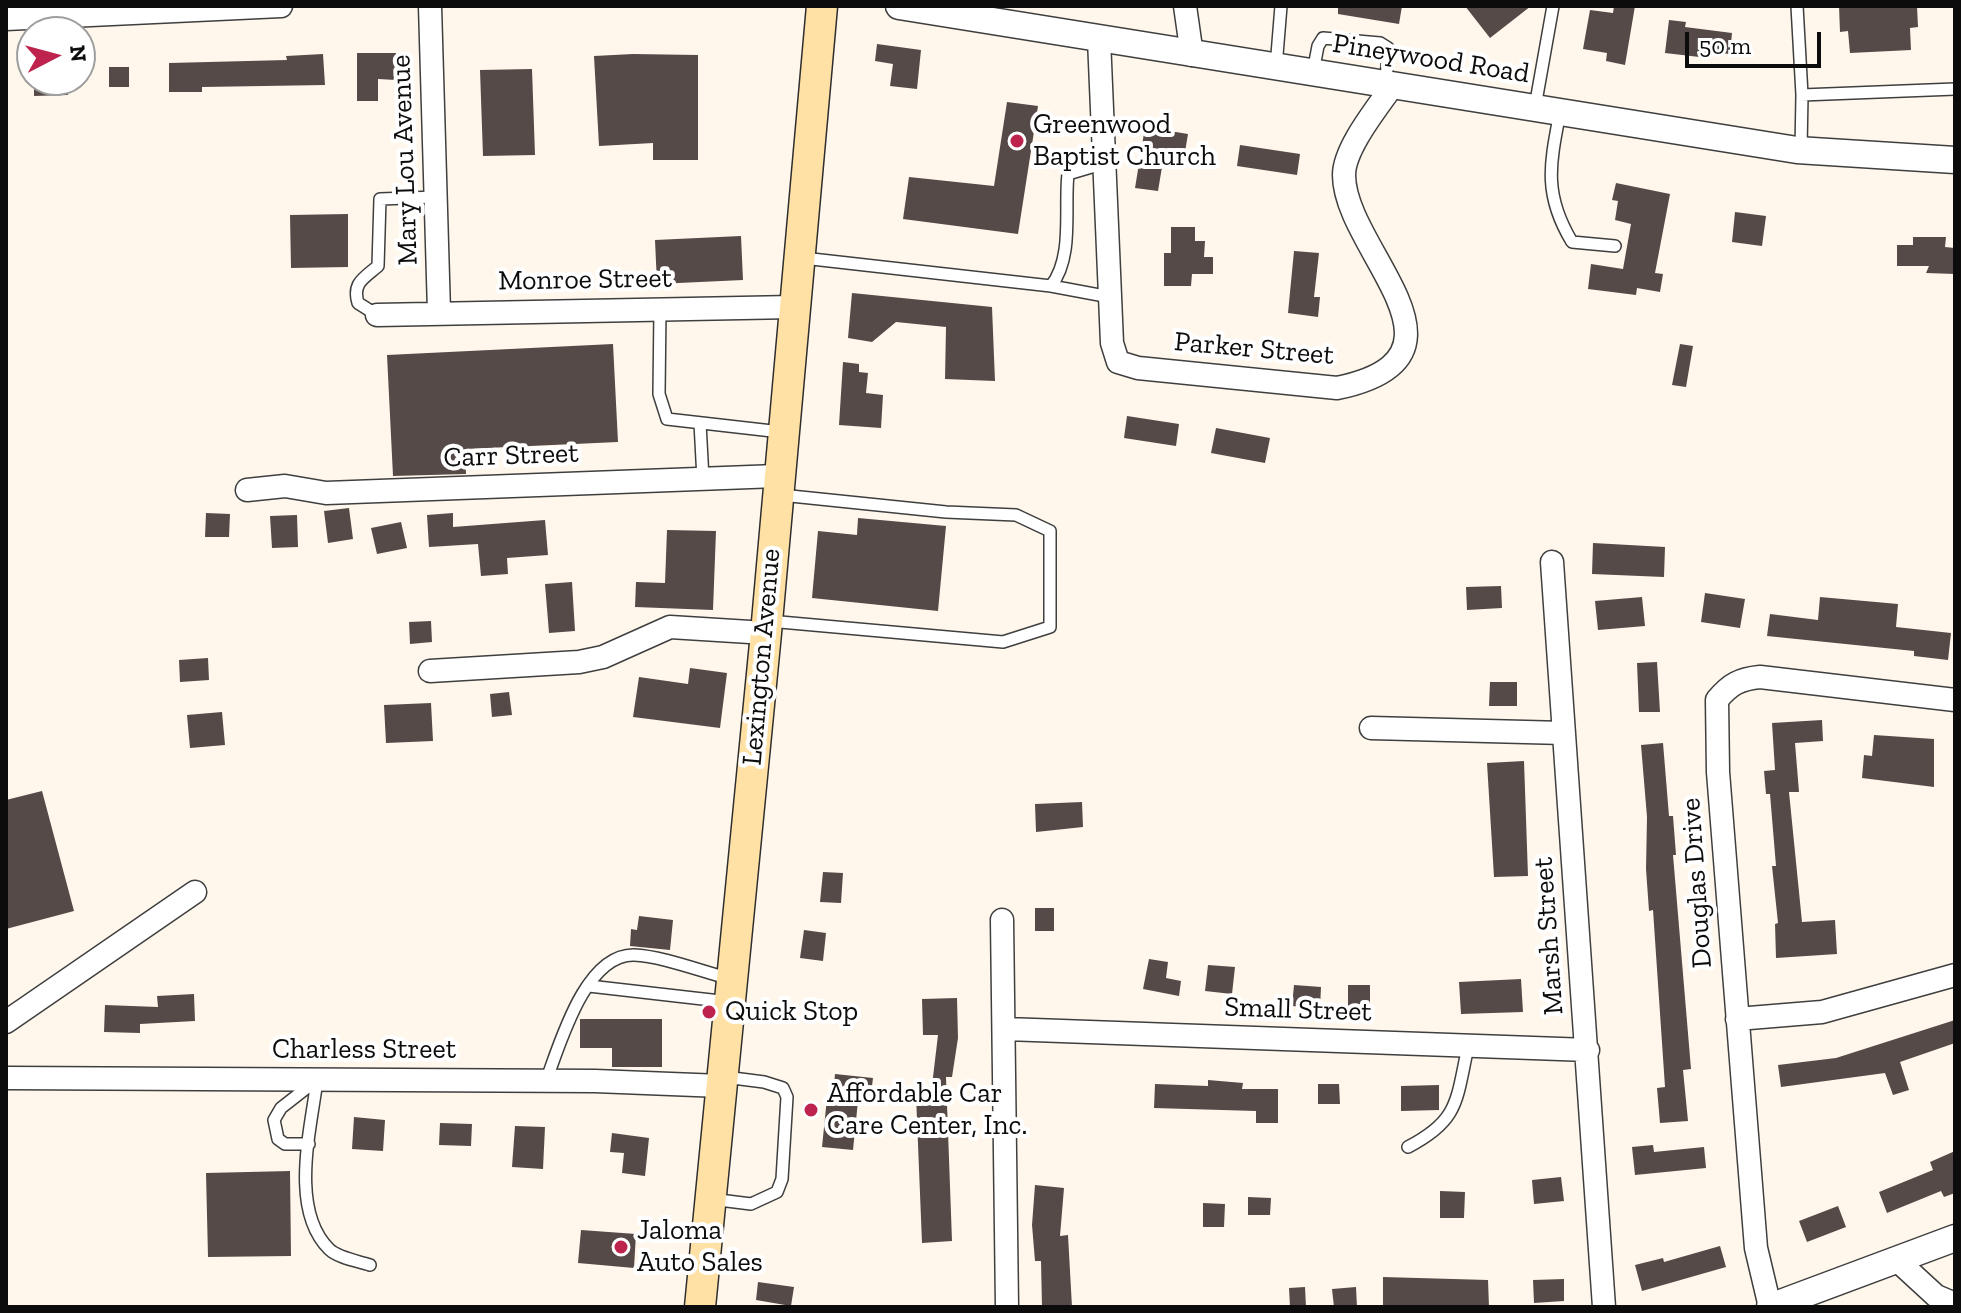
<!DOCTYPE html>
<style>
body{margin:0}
#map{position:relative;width:1961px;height:1313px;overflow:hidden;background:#fff7eb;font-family:"Zilla Slab",serif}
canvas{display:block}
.frame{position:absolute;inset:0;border:8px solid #0c0c0c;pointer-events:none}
.north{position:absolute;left:16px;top:16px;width:80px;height:80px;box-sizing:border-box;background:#fff;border:2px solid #9e9e9e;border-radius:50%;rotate:84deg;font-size:22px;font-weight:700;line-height:32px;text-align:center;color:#0c0c0c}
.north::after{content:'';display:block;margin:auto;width:28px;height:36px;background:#bd234c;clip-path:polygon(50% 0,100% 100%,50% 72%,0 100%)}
.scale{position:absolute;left:1685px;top:32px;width:136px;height:36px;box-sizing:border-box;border:4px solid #0c0c0c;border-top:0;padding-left:10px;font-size:24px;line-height:28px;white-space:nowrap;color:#0c0c0c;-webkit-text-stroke:6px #fff;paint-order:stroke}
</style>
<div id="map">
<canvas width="1961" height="1313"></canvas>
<div class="frame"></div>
<div class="north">N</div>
<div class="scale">50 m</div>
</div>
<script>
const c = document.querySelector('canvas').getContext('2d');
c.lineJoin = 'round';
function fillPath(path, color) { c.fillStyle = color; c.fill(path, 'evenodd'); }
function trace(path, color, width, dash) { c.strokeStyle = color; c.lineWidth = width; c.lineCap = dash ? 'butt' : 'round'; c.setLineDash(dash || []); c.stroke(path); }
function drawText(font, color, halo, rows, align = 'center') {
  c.font = font + ' "Zilla Slab",serif'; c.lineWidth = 8; c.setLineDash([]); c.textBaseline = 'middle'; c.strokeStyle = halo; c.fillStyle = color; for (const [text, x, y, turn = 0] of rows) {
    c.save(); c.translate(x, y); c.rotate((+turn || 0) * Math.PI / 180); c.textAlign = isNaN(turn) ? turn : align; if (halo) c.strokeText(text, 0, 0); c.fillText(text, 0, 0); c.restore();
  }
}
const building = new Path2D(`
 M1338,6H1402L1399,24L1338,14Z
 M1465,6H1531L1490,38Z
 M1614,6H1635L1625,65L1606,61L1607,53L1583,49L1590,10L1613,13Z
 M1839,6H1917L1918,27L1910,28L1911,50L1850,53L1848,31L1840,32Z
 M1669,20L1686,22L1685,27L1732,33L1730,54L1709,52L1708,58L1665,53Z
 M877,44L921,50L917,89L890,86L893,64L875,61Z
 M357,53H396V80L378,79V101H357Z
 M323,54L325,85L202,87V92H169V63L287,60L286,56Z
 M633,54L698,55V160H653V143L599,146L594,56Z
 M109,67H129V87H109Z
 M532,69L535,155L483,156L480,70Z
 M34,80H67L68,95L34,96Z
 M1007,102L1038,106L1018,234L903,219L909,177L994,186Z
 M1145,127L1188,134L1184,158L1164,155L1158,191L1135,188Z
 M1240,145L1300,154L1297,175L1237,166Z
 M1616,183L1670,194L1655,273L1663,274L1660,292L1637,288L1636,295L1588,289L1591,264L1623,269L1631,224L1615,220L1618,201L1612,200Z
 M1735,212L1766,216L1762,246L1732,242Z
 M348,214V267L291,268L290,215Z
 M1171,227H1195V241H1205L1204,257H1213V274H1192L1191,286H1164V253H1171Z
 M741,236L743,280L657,284L655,240Z
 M1913,237H1946L1945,247L1955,248V274L1926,273L1929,266H1897V245H1913Z
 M1294,251L1319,253L1314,297H1320L1318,317L1288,313Z
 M852,293L992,307L995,381L945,379L946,327L896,322L872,342L848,338Z
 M613,344L618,442L465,449L466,474L393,476L387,355Z
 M1680,344L1693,346L1686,387L1672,385Z
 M843,362L859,364V372L868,373L866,393L883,395L881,428L839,425Z
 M1127,416L1179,424L1176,446L1124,438Z
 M1216,428L1270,438L1265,463L1211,453Z
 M349,508L353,539L328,543L324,511Z
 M206,513L230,514L229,537H205Z
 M453,513V527L545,520L548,555L507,558L508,574L481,576L478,544L429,547L427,515Z
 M297,515L298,547L272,548L270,516Z
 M858,518L946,526L938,611L812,598L818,531L857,535Z
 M401,522L407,548L377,554L371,528Z
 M667,530L716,531L713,610L635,607L636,582L665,583Z
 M1593,543L1665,547L1664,577L1592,574Z
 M572,582L575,631L549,633L545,584Z
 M1501,586L1502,608L1467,610L1466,587Z
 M1705,593L1745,599L1740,628L1701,622Z
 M1642,597L1645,626L1598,630L1595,601Z
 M1820,597L1898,604L1896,627L1951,633L1948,660L1914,656V651L1767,636L1770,614L1818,620Z
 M431,621L432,642L410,644L409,622Z
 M208,658L209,680L180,682L179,660Z
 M1657,662L1660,712H1639L1637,663Z
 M690,668L727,673L720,728L633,717L639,677L688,684Z
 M1490,682H1517V706H1489Z
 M509,692L512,715L492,717L490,694Z
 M431,703L433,741L386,743L384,705Z
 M222,712L225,745L190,748L187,715Z
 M1822,720L1823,741L1795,743L1799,792H1789L1802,922L1835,920L1837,954L1776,958L1775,924L1778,923L1772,866H1776L1770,794H1766L1764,771L1775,770L1772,723Z
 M1874,735L1934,739V787L1862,778L1864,755L1872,756Z
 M1663,743L1669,816H1673L1676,855H1673L1691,1069L1683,1070L1688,1121L1660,1123L1657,1088L1665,1087L1653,910L1649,911L1646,869L1647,817L1641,745Z
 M1524,761L1528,876L1494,877L1487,763Z
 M42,791L74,911L6,929V800Z
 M1082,802L1083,827L1036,832L1035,804Z
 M823,872L843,873L841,903L820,902Z
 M1035,908H1054V931H1035Z
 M639,916L673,920L670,950L630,946L631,929L637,930Z
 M804,930L826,933L823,961L800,958Z
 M1149,959L1168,962L1166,978L1181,981L1179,996L1143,989Z
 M1208,965L1235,967L1232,994L1205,991Z
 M1521,979L1523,1012L1461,1014L1459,982Z
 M1294,985L1321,987L1320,1008L1292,1006Z
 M1348,985H1370V1013H1348Z
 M194,994L195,1021L140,1024V1033L104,1032L105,1005L158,1007L157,996Z
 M957,998L958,1038L952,1077H946L952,1241L922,1243L916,1095L931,1094L938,1035H923L922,999Z
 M580,1019H662V1067H612V1048H580Z
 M1955,1020V1043L1900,1062L1909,1090L1893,1095L1885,1073L1781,1087L1778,1065L1836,1058Z
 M835,1074L873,1078L870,1102L858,1101L853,1150L822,1147L827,1098H833Z
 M1208,1080L1243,1083L1242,1089H1278V1123H1256V1111L1154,1108L1155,1084L1208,1086Z
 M1318,1084H1339L1340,1104H1318Z
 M1439,1085V1110L1401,1111V1086Z
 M354,1117L385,1120L383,1151L352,1149Z
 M440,1123L472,1124L471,1146L439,1145Z
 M515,1126L545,1127L543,1169L512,1167Z
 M612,1133L649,1138L645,1176L622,1173L624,1153L610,1152Z
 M1653,1145L1654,1152L1704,1147L1706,1168L1635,1175L1632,1147Z
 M1955,1151V1193L1944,1197L1941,1191L1887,1213L1879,1192L1933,1170L1930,1162Z
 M290,1171L291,1256L208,1257L206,1173Z
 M1561,1177L1564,1201L1534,1204L1532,1180Z
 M1035,1185L1064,1188L1060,1236L1068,1235L1072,1307H1042L1041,1261H1035L1032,1225Z
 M1440,1191L1465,1192L1464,1218H1440Z
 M1248,1197L1271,1198L1270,1215H1248Z
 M1203,1203L1225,1204L1224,1227H1203Z
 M1838,1206L1846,1227L1807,1242L1799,1221Z
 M581,1230L636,1234L634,1268L578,1263Z
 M1720,1246L1726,1267L1642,1291L1635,1265L1663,1258L1664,1262Z
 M1383,1277L1488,1280L1489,1307H1383Z
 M1564,1279V1301L1534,1303L1533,1280Z
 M758,1282L794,1287L791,1306L756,1300Z
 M1305,1287L1306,1307H1290L1289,1288Z
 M1356,1287L1357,1307H1334L1332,1289Z`);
const service = new Path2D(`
 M1797,6L1802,95
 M1276,67L1281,6
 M1313,72L1318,46L1323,38L1380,43L1388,48L1386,83
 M1535,107L1553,6
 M1560,112C1550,164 1543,194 1572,242L1615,246
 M1801,149L1802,95L1955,89
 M803,258L1051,286C1074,257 1064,208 1068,174L1105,163
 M1051,286L1110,297
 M660,309L659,394L667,419L781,432
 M377,315L358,303C352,283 364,278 378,266L380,199L436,197
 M700,423L703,479
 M769,621L1003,642L1050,627V531L1016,515L946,512L781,495
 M589,986L729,1002
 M317,1080C311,1129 289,1209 329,1249C338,1258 358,1261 370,1265
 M546,1081C560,1044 585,954 634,955C662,956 703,972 731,979
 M309,1144H285L278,1139L274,1120L281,1108L313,1083
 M1408,1147C1460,1120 1456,1100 1468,1047
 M711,1199L751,1204L777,1192L782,1179L787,1097L783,1088L764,1082L725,1077`);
const minor = new Path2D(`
 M430,6L439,312
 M1185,6L1192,55
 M6,19L281,6
 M1099,39L1112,343L1118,362L1138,368L1337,388C1488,357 1344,250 1344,175C1344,148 1378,107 1393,85
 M377,315L793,307
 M247,490L285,486L326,493L777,476
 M1552,562L1604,1307
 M430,671L579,662L603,657L670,627L766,633
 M1371,728L1564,733
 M1002,920L1007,1307
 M1737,1019L1822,1012L1955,975
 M6,1022L195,892
 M1006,1029L1588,1050
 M6,1078L595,1081L721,1086
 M1898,1261L1936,1296L1955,1304
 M1770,1307L1756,1248L1718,772L1717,700C1730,684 1740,679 1760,677L1955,700`);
const tertiary = new Path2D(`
 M899,6L1797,150L1955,160
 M1770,1307L1955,1238`);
const secondary = new Path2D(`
 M700,1307L766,633L822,6`);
const markers = [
 [1017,141,8,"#bd234c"],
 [709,1012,8,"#bd234c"],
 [811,1110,8,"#bd234c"],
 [621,1247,8,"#bd234c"]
];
const streetNames = [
 ["Pineywood Road",1431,59,9],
 ["Mary Lou Avenue",405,160,-92],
 ["Monroe Street",585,280,-1],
 ["Parker Street",1254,349,5],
 ["Carr Street",511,456,-2],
 ["Lexington Avenue",762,657,-85],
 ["Douglas Drive",1697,883,-94],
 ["Marsh Street",1549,936,-94],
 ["Small Street",1298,1010,2],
 ["Charless Street",364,1050]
];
const poiNames = [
 ["Greenwood",1033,125],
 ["Baptist Church",1033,157],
 ["Quick Stop",725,1012],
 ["Affordable Car",827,1094],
 ["Care Center, Inc.",827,1126],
 ["Jaloma",637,1231],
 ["Auto Sales",637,1263]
];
fillPath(building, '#554a48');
trace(service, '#3f3f3f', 14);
trace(minor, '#3f3f3f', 25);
trace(tertiary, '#3f3f3f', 29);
trace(secondary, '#2e2e2e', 33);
trace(service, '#fff', 11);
trace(minor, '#fff', 22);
trace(tertiary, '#fff', 26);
trace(secondary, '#ffe1a6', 30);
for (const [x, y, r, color] of markers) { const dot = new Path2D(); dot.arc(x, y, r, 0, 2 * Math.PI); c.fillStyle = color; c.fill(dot); trace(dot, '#fff', 3); }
drawText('28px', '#0c0c0c', '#fff', streetNames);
drawText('28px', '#0c0c0c', '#fff', poiNames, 'left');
</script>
